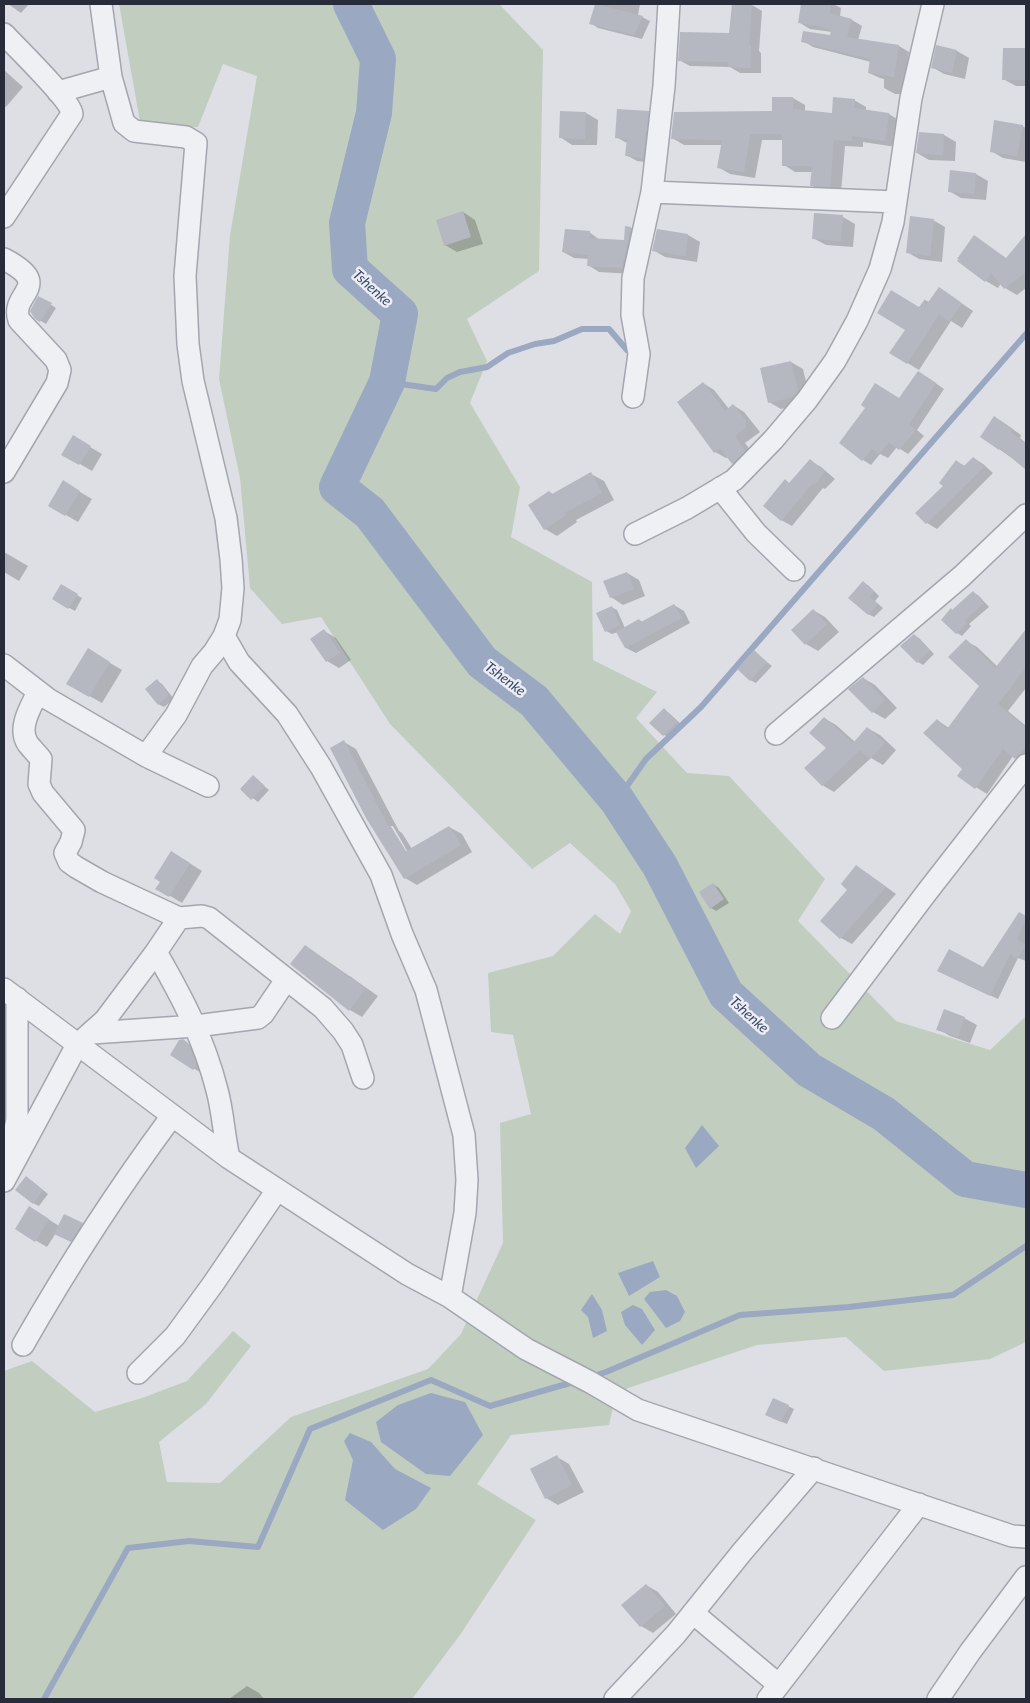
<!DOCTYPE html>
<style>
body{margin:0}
#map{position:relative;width:1030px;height:1703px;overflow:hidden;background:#dddfe5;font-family:Lato,sans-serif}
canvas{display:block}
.frame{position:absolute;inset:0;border:5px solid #282c3a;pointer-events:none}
</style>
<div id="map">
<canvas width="1030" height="1703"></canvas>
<div class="frame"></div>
</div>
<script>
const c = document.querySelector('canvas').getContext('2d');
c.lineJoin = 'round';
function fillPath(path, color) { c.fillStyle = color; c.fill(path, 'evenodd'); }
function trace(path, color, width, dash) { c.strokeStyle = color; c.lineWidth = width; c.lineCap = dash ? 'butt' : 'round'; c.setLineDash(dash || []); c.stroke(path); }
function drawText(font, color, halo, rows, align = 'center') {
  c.font = font + ' Lato,sans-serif'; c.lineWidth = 5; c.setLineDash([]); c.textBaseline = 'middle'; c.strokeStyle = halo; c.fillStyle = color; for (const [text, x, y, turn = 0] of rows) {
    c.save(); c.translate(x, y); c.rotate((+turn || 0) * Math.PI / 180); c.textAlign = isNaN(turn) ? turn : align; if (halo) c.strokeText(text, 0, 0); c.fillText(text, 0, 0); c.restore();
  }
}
const green = new Path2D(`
 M119,4H500L501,6L543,50L539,271L467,319L487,361L470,403L520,487L511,537L592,582L593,660L657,692L636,718L687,773L729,776L825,879L798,921L896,1021L990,1050L1026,1016V1342L990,1359L884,1371L846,1337L757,1345L628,1388L616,1395L609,1425L511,1435L477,1484L536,1520L460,1635L412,1699H4V1371L32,1361L95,1412L142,1398L187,1381L233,1331L251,1346L206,1404L159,1442L167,1482L220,1483L291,1417L428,1369L461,1334L503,1243L500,1123L531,1114L513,1035L491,1032L488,973L553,956L595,914L620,934L631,911L615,884L570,843L532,869L390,724L321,617L282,624L250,588L240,478L219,379L230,235L257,76L223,64L198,127H141Z`);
const water = new Path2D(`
 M702,1125L719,1146L696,1168L685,1148Z
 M653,1261L660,1277L629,1296L618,1273Z
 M666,1290L677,1296L685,1312L680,1321L666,1328L644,1299L650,1292Z
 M592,1294L602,1310L607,1331L593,1338L588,1317L581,1310Z
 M633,1305L642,1309L655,1330L642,1345L625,1325L621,1312Z
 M431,1393L465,1402L483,1435L450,1476L426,1474L381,1442L376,1422L398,1405Z
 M350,1433L371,1442L395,1469L431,1488L416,1509L383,1530L345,1500L353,1460L344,1441Z`);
const shadow = new Path2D(`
 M8,4H29L21,13Z
 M596,4H646H640L638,15L650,21L642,39L598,28L591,23Z
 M733,4L752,5L762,11L759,51L761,53V73H740L730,67L690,66L679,60L730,34Z
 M802,4H833L841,8L840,17L852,20L862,26L858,40L899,46L909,52L902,94H895L884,88V79L880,78L869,73L871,62L813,47L803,41L831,36L832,32L810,29L800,23Z
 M937,47L957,51L969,58L965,79L944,74L932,67Z
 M1004,49H1026V86H1016L1003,79Z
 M4,70L23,87L6,107L4,105Z
 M773,98H793L805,105V111L833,114L854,100L866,107V111L889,114L900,121L896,147L863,142V147L845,146L841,193L823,192L811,185L813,172H795L784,165V140H762L755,178L730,174L718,167L722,145H684L672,138L773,112Z
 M648,112L659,118L653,163L637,161L626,155L627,143L616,137Z
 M586,113L598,120L597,145H572L560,137Z
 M1022,126L1026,128V162L1003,158L991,151Z
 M944,135L956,142L955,161L929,160L917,153Z
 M976,174L988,181L986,200L961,198L949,191Z
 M463,212L475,220L483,244L457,252L445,245Z
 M843,217L855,224L853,247L826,245L813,238Z
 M933,220L945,227L942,262L919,259L907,252Z
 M626,228H631L642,234L633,274L599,272L588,265L589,259L574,258L563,252L589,232L600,240L625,241Z
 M658,231L688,235L700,242L697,262L665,257L653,250Z
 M1026,236V288L1017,295L1005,288L1001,283L998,288L986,281L975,237L1007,259Z
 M939,288L973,311L962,328L951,321L919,370L891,353L925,300L929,302Z
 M39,297L56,308L46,324L36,318Z
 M791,362L803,369L810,398L805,404L781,409L769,402Z
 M927,377L944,389L917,430L924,436L908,454L897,447L888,458L880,454L871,465L863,460L867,408L900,400Z
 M703,383L714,390L729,409L733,405L744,412L760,432L745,443L756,458L744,470L733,464L728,457L726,458L715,452Z
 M1004,423L1021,435L1020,438L1026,443V468L999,449Z
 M73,437L102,454L92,471L63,454Z
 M974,458L983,464L993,473L937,529L927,523L917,513L945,486L957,462L965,466Z
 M811,461L821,467L835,479L825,489L823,488L792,526L781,520L785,481L790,484Z
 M591,474L604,481L614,500L576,520L577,522L557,536L545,529L549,492L553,494Z
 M63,482L92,499L78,522L49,505Z
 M4,552L28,566L19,581L4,572Z
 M627,573L639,580L645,596L623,605L611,597Z
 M863,582L869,586L879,596L875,601L883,608L874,617L868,614Z
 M61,586L82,598L75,611L53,599Z
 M973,592L979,596L989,607L969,624L971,626L962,636L957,633L953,611Z
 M674,605L684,611L690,623L636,653L626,648L618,632L612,634L606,631L611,607L617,610L625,628L639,620L643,622Z
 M813,610L825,617L839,632L818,651L806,644L793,630Z
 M1026,630V688L1008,711L1026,726V764L1013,756L987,794L958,776L963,769L937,720L949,728L980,686L966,641L977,647L998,667Z
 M324,631L336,638L351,660L339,668L327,661Z
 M914,635L919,638L934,654L923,665L918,662Z
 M88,650L122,670L102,703L68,684Z
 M754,652L772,666L756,683L750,680Z
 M863,678L875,685L897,708L885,719L873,712L850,689Z
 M157,681L162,684L174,699L164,707L158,704Z
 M664,710L669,713L682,725L669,738L664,735Z
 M824,718L836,725L855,742L867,728L880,735L896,750L883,765L871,758L834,792L822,785L827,748Z
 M344,742L356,749L399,831L402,833L412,849L449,827L462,834L472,852L417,885L405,878ZM390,826H393L410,856L408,857Z
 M253,777L269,790L258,802L241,789Z
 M183,859L202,871L182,903L157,888Z
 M867,873L896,894L852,944L841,938Z
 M713,884L719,888L729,903L716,911L711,908Z
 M1019,914L1026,918V941L1025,945L1026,946V961L1018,958L998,999L947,975L983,968Z
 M306,946L378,996L362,1017L350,1010Z
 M964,1018L977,1025L970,1043L950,1036L938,1029Z
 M183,1041L200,1051L206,1076L171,1054Z
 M32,1181L48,1194L39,1206L33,1203Z
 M42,1215L59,1226L82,1224L94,1231L83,1248L56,1233L47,1247L35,1240Z
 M788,1406L794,1409L787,1424L772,1418Z
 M557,1457L569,1464L584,1492L558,1505L546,1498Z
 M646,1585L658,1592L676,1614L653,1633L641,1626Z
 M247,1686L259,1693L264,1699H229Z`);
const stream = new Path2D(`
 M387,382L436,389L447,378L460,372L487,367L508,353L535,344L554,341L582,329H609L627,350
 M617,800L646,759L701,707L1026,334
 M591,1377L606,1372L740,1315L849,1307L953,1295L1026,1246
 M44,1699L128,1548L189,1541L258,1547L310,1429L431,1380L490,1406L577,1381`);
const river = new Path2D(`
 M351,4L378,59L374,113L347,223L350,269L400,314L387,382L337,487L370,513L482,662L534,701L617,800L660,866L726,994L809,1070L884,1114L965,1179L1026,1190`);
const building = new Path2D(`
 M595,4L643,16L634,35L589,24Z
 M732,4H752L749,45H751L750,68L728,67V62L678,61L680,32L729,33Z
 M801,4H831L830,13L852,19L847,37L899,45L894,77L868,73L870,59L801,42L803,31L830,35L831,30L814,25L798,23Z
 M936,45L957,50L952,73L931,68Z
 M1003,48H1026V80H1002Z
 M772,97H793V109L832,113L833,97L855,99L854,108L889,113L885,141L852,136V141L834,140L830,187L810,186L812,166H782V134H750L744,172L717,168L722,140L671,139L674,112L772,111Z
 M617,109L649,111L643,158L625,156L627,139L615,138Z
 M560,111L586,112L585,139L559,138Z
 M994,120L1023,125L1017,156L990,152Z
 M919,132L944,134L943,155L916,153Z
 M950,170L976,173L974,194L948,192Z
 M463,211L471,237L444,246L436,220Z
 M814,213L843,215L841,241L812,239Z
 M910,216L934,219L930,256L906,253Z
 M625,226L631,227L622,268L587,266L588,255L562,252L565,229L590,231L589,238L624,240Z
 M657,229L688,234L685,256L652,251Z
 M1026,234V272L1004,289L991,273L985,282L957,261L959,259H957L974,235L1006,258Z
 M939,287L962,303L949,322L939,314L907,364L889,353L905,330L877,313L891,290L919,307L925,299L924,308Z
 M38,296L52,303L40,322L35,319L30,311Z
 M791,361L798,391L793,397L768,403L760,368Z
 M918,371L936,383L909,424L916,430L899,450L889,442L879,454L872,449L862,461L839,443L865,408L861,405L875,383L899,398Z
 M703,382L725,411L733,404L746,421V427L735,436L745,451L732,464L720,448L714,453L677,402Z
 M994,416L1013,429L1011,432L1026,444V470L1000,448L999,450L980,437Z
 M73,435L91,446L79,465L61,455Z
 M973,457L984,467L926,524L915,513L943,486L939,483L956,460L964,466Z
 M810,459L825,472L814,485L813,483L781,521L763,506L785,479L789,483Z
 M591,472L602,493L564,513L566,515L544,530L528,505L549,491L552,494Z
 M63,480L80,491L65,516L48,506Z
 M627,572L634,589L610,598L603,581Z
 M863,581L874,592L870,597L878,604L868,615L848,598Z
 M61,584L78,594L68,609L52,599Z
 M973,591L984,603L964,621L967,623L956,634L941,620L951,608L952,610Z
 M674,604L682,618L625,648L616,632L639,619L641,622Z
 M612,606L620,625L605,632L596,613Z
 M813,609L827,624L805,645L791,630Z
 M324,629L340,653L326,662L310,639Z
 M1026,629V667L998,704L1026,728V746L1015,759L1003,749L975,789L957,776L962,769L923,733L937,719L947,729L979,686L948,657L966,639L995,668Z
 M914,634L930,650L917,663L900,646Z
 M88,648L110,662L89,697L66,684Z
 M754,650L767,662L750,681L737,669Z
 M863,677L885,700L872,713L848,689Z
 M157,679L169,695L158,705L145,689Z
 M664,708L677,722L663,736L649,723Z
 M824,717L853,743L867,727L885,743L870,759L860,750L822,786L804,768L826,748L809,733Z
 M344,740L388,826L390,825L406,851L449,826L461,845L404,879L366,818L330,748Z
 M253,775L265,786L251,800L240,789Z
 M171,851L190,863L169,897L155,889L160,882L154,878Z
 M856,865L886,887L840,939L820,921L847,890L841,884Z
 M713,883L724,899L710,909L699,892Z
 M1019,912L1026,916V920L1017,939L1026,945L1017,959L1010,954L990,996L937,971L949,949L983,967Z
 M305,945L349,978L350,976L366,988L349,1011L290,964Z
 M944,1009L965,1017L958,1037L936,1030Z
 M183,1039L188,1043L194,1058L196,1065L193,1070L170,1055L179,1040Z
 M26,1176L43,1190L33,1204L15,1190Z
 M29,1206L49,1219L35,1242L15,1229Z
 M64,1214L83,1223L71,1242L54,1234Z
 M773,1398L789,1405L781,1422L765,1415Z
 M557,1455L572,1485L545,1499L530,1469Z
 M646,1584L665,1606L640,1627L621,1605Z`);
const street = new Path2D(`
 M101,4L111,77L124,123L134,131L186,137L196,143L185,276L188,344L193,381L226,518L231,559L233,588L230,620L224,636L214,652L202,666L176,715L146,756
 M4,34C16,47 71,100 72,114L4,217
 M58,92L111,77
 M652,192L896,202
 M4,259C56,286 9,293 19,320L56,360L60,370L57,383L4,472
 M633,397L639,354L632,315L633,278L652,192L664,86L669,4
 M720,488L756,533L794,570
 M635,534L687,508L734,480L773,440L807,400L835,361L857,321L880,269L893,222L911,98L933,4
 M224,636L239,662L287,714L321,767L381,875L402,934L426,990L464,1135L467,1180L465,1213L450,1297
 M4,665L48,699L146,756L208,786
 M38,692C31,707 17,728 28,744C32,749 37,754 41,759L39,784L43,793L74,830L71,842L65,853L69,862L76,867L102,882L179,918L202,916L209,918L323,1008L343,1031L352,1045L363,1078
 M776,734L962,576L1026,515
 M156,952C182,997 204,1039 217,1090C223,1112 224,1136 229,1158
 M4,989L229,1158L407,1274L450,1297L526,1349L590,1382L638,1410L1012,1536L1026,1537
 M832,1018L927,892L1026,765
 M92,1033L196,1026L258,1018L263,1014L286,980
 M9,1157L17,1120V998
 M4,1181L77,1045L105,1020L156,952L179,918
 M23,1345C68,1266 118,1189 172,1116
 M138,1373L175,1336L213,1284L277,1190
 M693,1613L779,1685
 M615,1699L676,1634L742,1552L814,1468
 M768,1699L919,1504
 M938,1699L970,1652L1026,1577`);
const waterNames = [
 ["Tshenke",372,288,42],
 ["Tshenke",505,679,37],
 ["Tshenke",749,1015,42]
];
fillPath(green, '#c1cebf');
fillPath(water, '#9ba8c2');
fillPath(shadow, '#0003');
trace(stream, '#9ba8c2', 6);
trace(river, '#9ba8c2', 36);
fillPath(building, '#b5b8c1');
trace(street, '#a3a6ae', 24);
trace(street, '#eff0f4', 21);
drawText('italic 14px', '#37466a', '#eceef3', waterNames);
</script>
